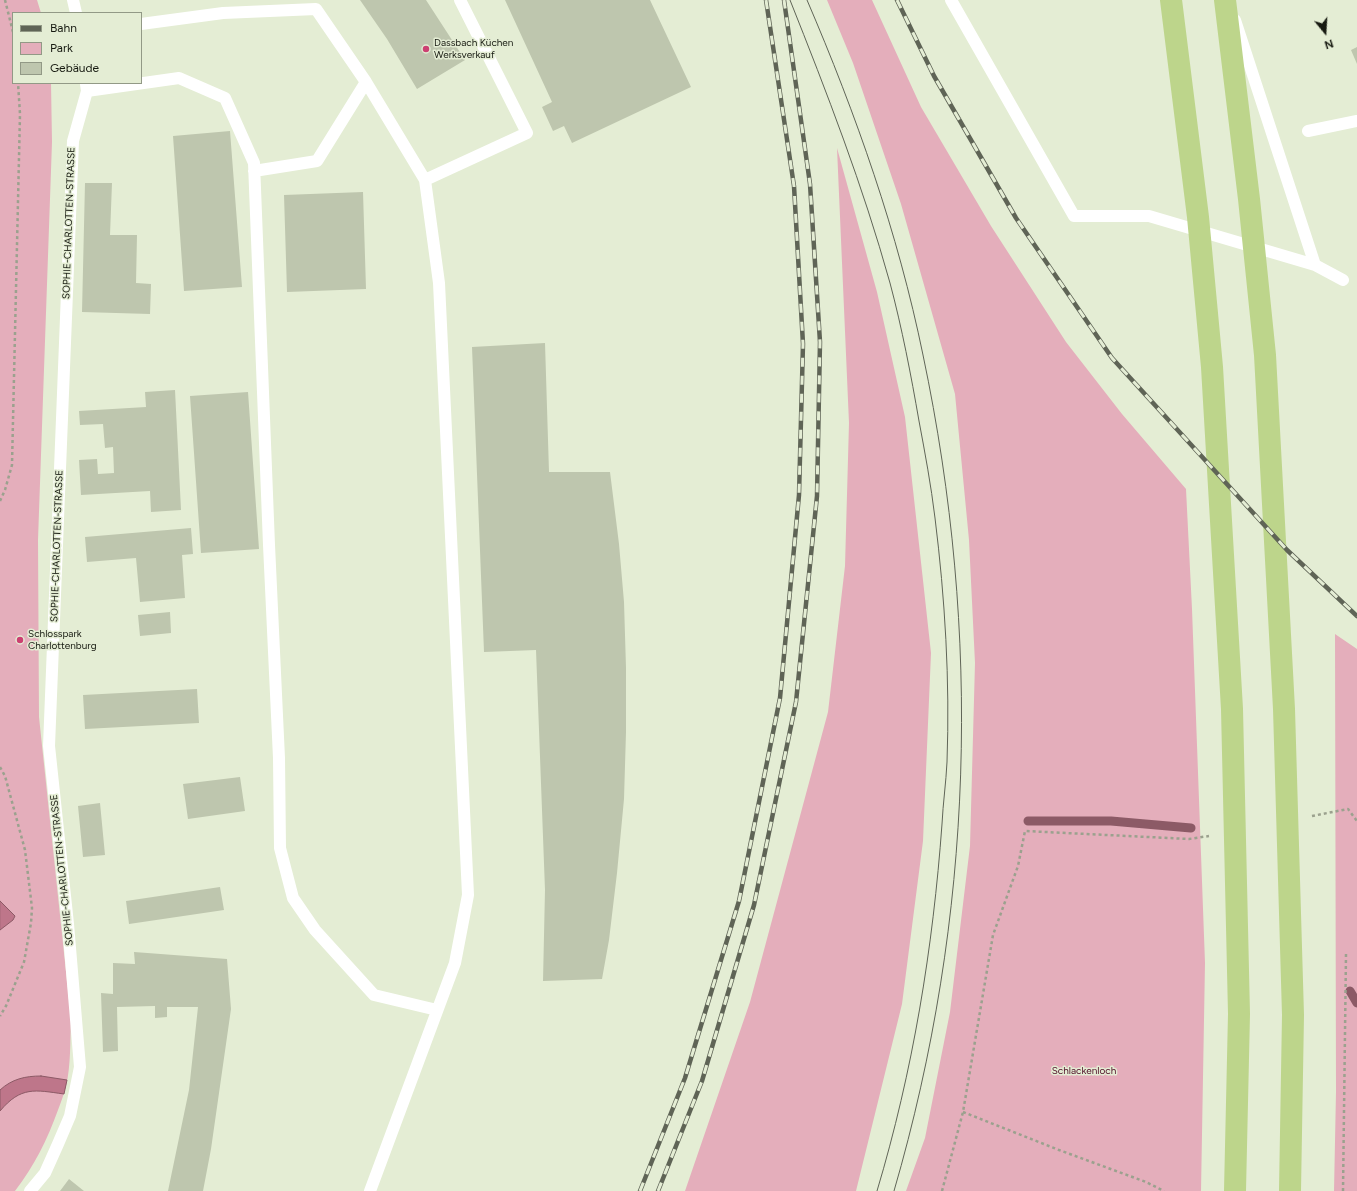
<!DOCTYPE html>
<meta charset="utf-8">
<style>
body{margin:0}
#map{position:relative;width:1357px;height:1191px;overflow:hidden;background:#e4edd4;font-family:Figtree,sans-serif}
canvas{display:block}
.legend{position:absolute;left:12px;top:12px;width:130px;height:72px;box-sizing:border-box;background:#e4edd4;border:1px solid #929986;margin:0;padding:5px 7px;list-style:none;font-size:12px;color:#171a11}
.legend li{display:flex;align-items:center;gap:8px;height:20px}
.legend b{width:20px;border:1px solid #929986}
.north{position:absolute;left:1305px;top:12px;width:40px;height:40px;-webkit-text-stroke:3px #e4edd4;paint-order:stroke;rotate:162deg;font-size:11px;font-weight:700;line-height:16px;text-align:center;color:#171a11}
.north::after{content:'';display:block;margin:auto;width:14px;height:18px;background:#171a11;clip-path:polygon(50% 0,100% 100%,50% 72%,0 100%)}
</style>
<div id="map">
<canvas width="1357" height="1191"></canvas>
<ul class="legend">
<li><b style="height:5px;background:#5f6456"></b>Bahn</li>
<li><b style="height:11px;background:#e4aebb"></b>Park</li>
<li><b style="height:11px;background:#bec6ae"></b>Gebäude</li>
</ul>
<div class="north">N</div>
</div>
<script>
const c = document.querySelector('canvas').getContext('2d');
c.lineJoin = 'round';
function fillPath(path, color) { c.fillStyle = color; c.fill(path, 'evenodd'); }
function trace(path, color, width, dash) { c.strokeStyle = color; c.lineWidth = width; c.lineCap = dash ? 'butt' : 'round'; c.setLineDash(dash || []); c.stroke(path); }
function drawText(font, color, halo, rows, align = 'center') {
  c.font = font + ' Figtree,sans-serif'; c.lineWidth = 3; c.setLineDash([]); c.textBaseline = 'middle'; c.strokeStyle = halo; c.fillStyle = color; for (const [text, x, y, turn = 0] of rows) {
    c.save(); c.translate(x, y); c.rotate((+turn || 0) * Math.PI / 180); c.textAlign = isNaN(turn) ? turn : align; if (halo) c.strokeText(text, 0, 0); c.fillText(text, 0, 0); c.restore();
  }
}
const green = new Path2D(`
 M0,0H37L41,13H13V83H51L52,142L38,540L39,717L71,1019C70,1041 71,1065 66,1086C64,1094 61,1102 58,1110C47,1140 35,1165 15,1191H0Z
 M827,0H872L921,107L991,226L1066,342L1122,414L1186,489L1192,609L1205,963L1201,1191H906L925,1138L950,1012L970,846L975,663L969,540L955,394L901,204L853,63Z
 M837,148L877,292L905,417L931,653L923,841L902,1004L856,1191H685L750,1002L828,712L845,566L849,423Z
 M1335,634L1357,649V1191H1334L1336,1092Z`);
const water = new Path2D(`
 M0,901L15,916L13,920L0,930Z
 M41,1076L67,1080L64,1094C35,1090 21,1086 0,1111V1090C12,1079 25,1076 41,1076Z`);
const stream = new Path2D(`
 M1028,821H1111L1191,828
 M1350,991L1357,1003`);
const building = new Path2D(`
 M360,0H426L465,60L417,89L387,39Z
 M505,0H650L691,87L572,143L564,126L553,131L542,107L552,102Z
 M1357,47V64L1351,50Z
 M230,131L242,287L184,291L173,136Z
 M85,183H112L110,235H137L136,283L151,284L150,314L82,312Z
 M363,192L366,289L287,292L284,195Z
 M545,343L549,472H610L619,544L624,602L626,668V732L624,799L617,873L609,940L602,979L543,981L545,890L536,650L484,652L472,347Z
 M175,390L181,510L151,512L150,491L81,495L79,460L97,459L98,474L114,473L113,447L105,448L103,424L80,425L79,411L146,407L145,392Z
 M248,392L259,549L201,553L190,396Z
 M191,528L193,554L182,555L185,598L140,602L136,558L87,562L85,537Z
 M170,612L171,633L140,636L138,615Z
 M197,689L199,723L85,729L83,695Z
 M240,777L245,811L188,819L183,784Z
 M100,803L105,855L83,857L78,806Z
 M220,887L224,910L129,924L126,901Z
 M134,952L227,959L231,1009L211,1149L203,1191H168L189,1090L198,1007H167V1017L155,1018V1006L117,1007L118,1051L103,1052L101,993L113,994V963L135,964Z
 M69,1179L84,1191H60Z`);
const path = new Path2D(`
 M5,0L13,32
 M0,501L5,490L12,465L20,114L18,83
 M0,767L5,776L25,850L32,908L31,923L24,962L6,1006L0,1016
 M1312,816L1348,809L1357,821
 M963,1112L1059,1150L1146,1182L1164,1191
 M942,1191L963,1112L993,935L1018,866L1025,831L1189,839L1209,836
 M1343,1191L1346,954`);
const service = new Path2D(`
 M73,0L76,13
 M951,0L1074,216H1149L1315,265L1343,280
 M1235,20L1315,265
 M141,24L223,13L316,9L366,82L425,180L439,283L468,895L455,963L370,1191
 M87,91L179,78L225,98L254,163L269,545L279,758L280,848L293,898L315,930L374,995L437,1010
 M1308,131L1357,121
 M254,171L317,161L366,82
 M425,180L527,133L460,0
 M30,1191L45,1173L58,1144L70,1116L80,1067L68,924L49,746L73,141L87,91L86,84`);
const motorway = new Path2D(`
 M1171,0L1198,217L1212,367L1232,709L1239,1014L1235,1191
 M1225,0L1249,199L1265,355L1284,709L1293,1015L1290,1191`);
const tram = new Path2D(`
 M790,0C827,93 863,186 890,283C902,328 911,375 919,421C925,453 931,485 935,518C945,598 950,681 947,762C946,783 943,803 942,824C933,948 913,1071 877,1191
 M807,0C856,114 898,233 923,355C982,635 974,916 894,1191`);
const rail = new Path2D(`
 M897,0L934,76L1016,218L1112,358L1287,550L1357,616
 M640,1191L685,1078L739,901L780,698L799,495L803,344L794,186L766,0
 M658,1191L702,1081L754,905L796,702L817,496L820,342L810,184L784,0`);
const markers = [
 [426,49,4,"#cc4072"],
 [20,640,4,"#cc4072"]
];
const poiNames = [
 ["Dassbach Küchen",434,43],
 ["Werksverkauf",434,55],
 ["Schlosspark",28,634],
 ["Charlottenburg",28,646]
];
const streetNames = [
 ["SOPHIE-CHARLOTTEN-STRASSE",69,223,-88],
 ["SOPHIE-CHARLOTTEN-STRASSE",57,546,-88],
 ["SOPHIE-CHARLOTTEN-STRASSE",62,870,-96]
];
const parkNames = [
 ["Schlackenloch",1084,1071]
];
fillPath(green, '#e4aebb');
fillPath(water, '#be768a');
trace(water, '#8c5a66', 1);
trace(stream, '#8c5a66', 9);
fillPath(building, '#bec6ae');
trace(path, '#9ba18e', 2.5, [3, 3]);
trace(service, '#fff', 12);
trace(motorway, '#bdd58b', 22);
trace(tram, '#5f6456', 1);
trace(rail, '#5f6456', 4.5);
trace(rail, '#e4edd4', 3, [9]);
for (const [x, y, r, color] of markers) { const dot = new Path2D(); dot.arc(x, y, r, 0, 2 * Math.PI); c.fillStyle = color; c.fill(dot); trace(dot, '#e4edd4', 1.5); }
drawText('10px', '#171a11', '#e4edd4', poiNames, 'left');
drawText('10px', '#171a11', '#e4edd4', streetNames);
drawText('10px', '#4f0c26', '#e4edd4', parkNames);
</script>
